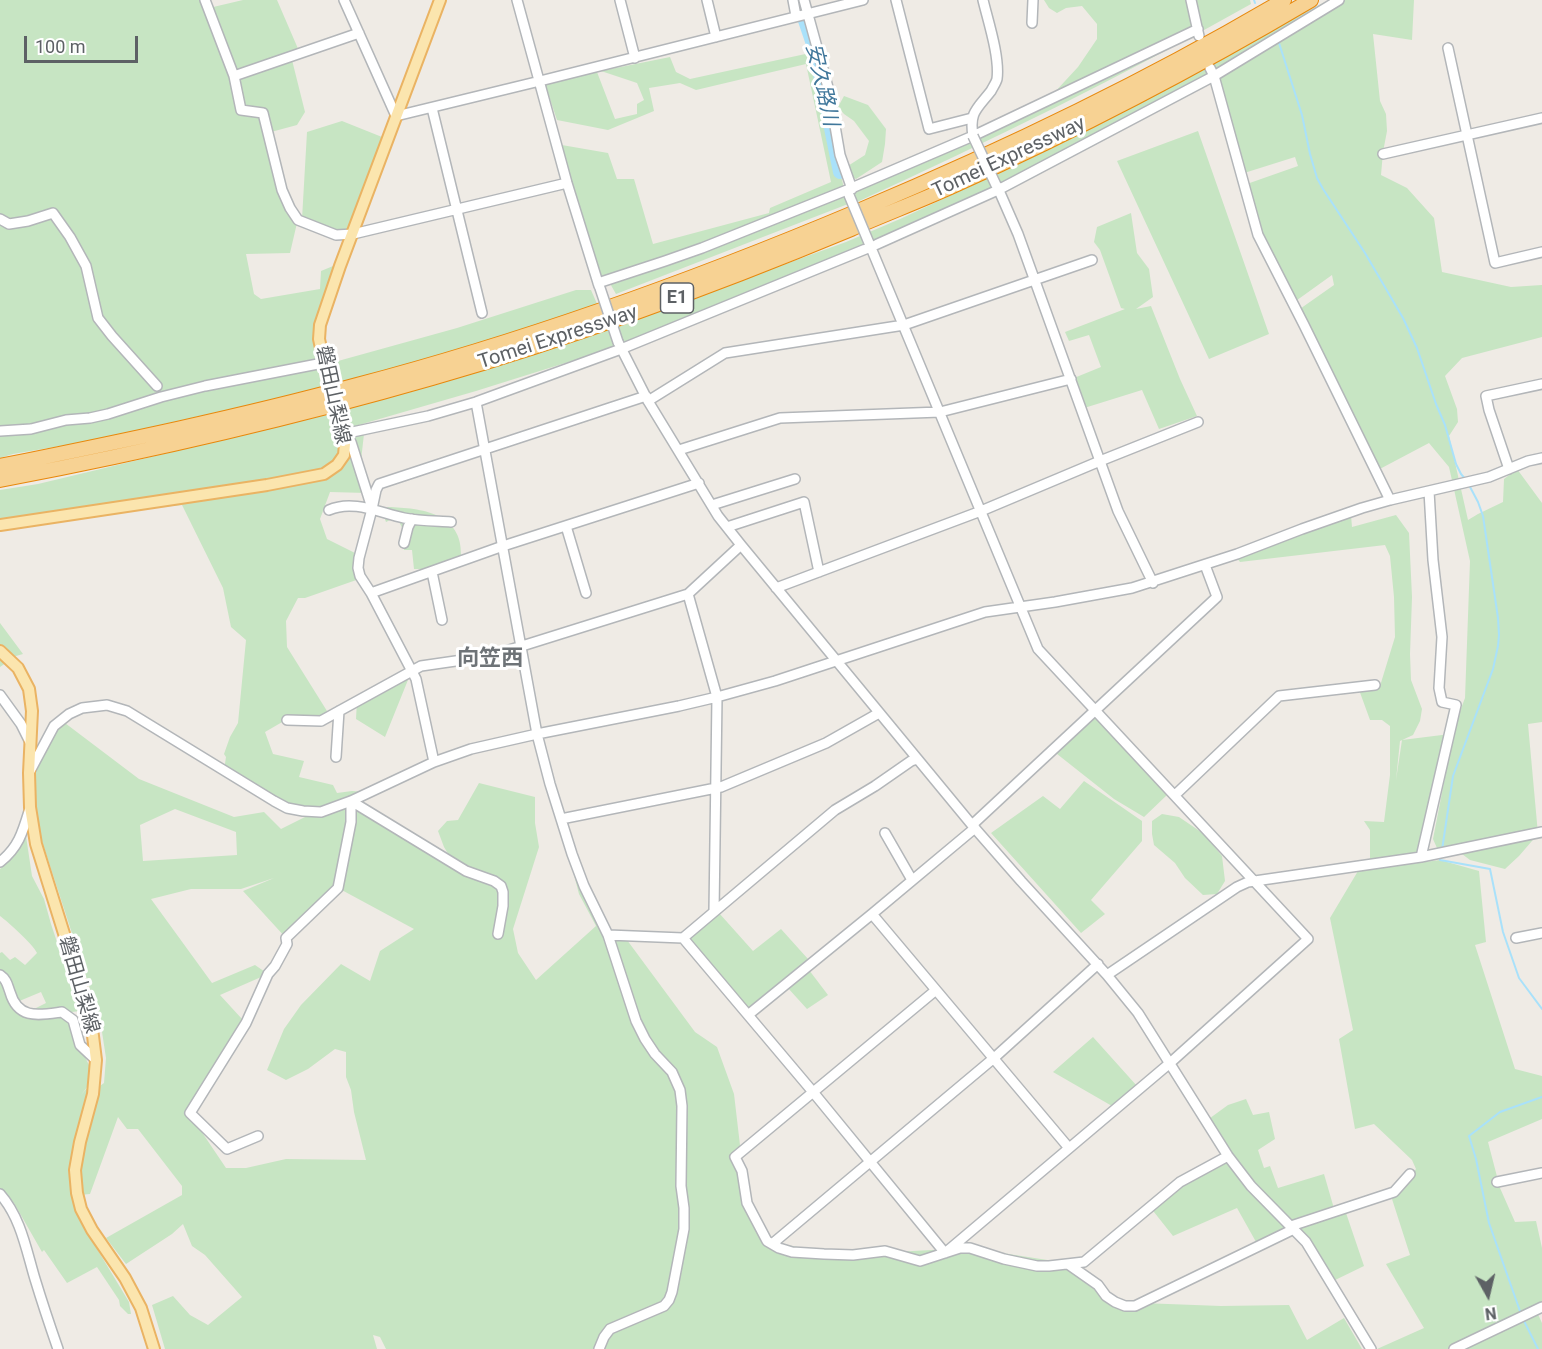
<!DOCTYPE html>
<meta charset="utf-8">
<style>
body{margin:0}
#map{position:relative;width:1542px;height:1349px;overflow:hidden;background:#efebe5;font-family:Roboto,sans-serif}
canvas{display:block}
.north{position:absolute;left:1458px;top:1265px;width:60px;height:60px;-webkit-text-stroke:4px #fff;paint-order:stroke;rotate:172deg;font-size:16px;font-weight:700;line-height:24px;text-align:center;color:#5d6165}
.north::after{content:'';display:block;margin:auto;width:21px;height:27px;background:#5d6165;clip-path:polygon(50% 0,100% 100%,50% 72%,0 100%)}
.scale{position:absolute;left:24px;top:36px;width:114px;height:27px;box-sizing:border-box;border:3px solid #5d6165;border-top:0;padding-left:8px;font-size:18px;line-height:21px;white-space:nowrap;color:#5d6165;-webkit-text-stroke:4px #fff;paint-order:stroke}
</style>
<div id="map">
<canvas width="1542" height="1349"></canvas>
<div class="north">N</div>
<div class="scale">100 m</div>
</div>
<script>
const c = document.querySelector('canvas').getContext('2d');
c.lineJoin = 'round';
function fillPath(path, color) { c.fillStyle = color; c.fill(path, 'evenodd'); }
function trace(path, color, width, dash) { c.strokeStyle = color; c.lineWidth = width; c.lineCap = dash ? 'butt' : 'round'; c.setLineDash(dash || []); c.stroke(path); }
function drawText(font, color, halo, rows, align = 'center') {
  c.font = font + ' Roboto,"Noto Sans JP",sans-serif'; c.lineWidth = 6; c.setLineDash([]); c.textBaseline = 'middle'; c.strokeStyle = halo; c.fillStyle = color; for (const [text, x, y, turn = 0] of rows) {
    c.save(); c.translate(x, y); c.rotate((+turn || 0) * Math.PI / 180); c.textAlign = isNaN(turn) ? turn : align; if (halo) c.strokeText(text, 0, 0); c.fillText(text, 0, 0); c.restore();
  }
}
const green = new Path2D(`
 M0,0H205L209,8L243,0H277L299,51L291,56L305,112L297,125L271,132L263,113L279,177L297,223L290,253L246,254L254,294L261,299L320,289L321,271L338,264L320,325V366L457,328L576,290H591L598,306L368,378L90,441L13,454L0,458Z
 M1044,0H1250L1251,4C1123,76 990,141 857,202L852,192L1053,94L1078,67L1097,39V24L1082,6L1066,8L1057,13L1049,8Z
 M1329,0H1330L1243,58L1339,0H1414L1412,40L1373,34L1380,101L1386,114L1387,131L1383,152L1381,175L1407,188L1434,218L1442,272L1511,287L1542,285V337L1462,358L1445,376L1457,409L1458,422L1449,436L1468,520L1478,514L1503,502L1504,479L1517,469L1542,503V722L1528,724L1538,834L1519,856L1505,869L1470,860L1462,854L1437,848L1433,839L1447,767L1446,753L1421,857L1370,864V830L1364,821L1384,822L1390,775V726L1382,720H1370L1358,687L1380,686L1395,637L1394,597L1390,556L1385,545L1240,562L1237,558L1351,515L1352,527L1396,515L1409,533L1412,597L1410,654L1411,680L1422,709L1420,721L1413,735L1400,741L1396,780L1402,740L1450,734L1448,743L1465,698L1470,561L1449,467L1429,443L1376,471L1297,311L1334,285L1332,275L1293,303L1258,235L1244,185L1298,166L1295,157L1241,174L1214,76L1087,143L879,239L613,348L476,391L338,431L364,434L360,469L367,493L330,492L320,519L327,539L357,554L362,578L305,598H298L286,621L287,647L327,711L317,721H284L265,732L273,754L304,761L299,777L333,785L337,793L352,791L365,792L351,801L453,862L444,847L438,831L447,821L458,820L479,783L535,797V823L539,847L513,929L518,953L536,980L596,926L579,894L573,871L581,876L607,933L627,940L695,1032L717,1047L734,1094L745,1188L768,1241L836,1255L970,1248L1073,1264L1115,1302L1221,1306L1289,1305L1307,1340L1344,1318L1362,1349H386L380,1337L373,1335L377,1349H165L152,1305L173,1296L190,1315L208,1325L242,1297L205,1255L192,1246L183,1224L172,1234L126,1264L106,1238L182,1195V1186L138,1129H127L118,1117L90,1194L79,1195V1219L129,1302L131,1314H128L120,1306L119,1300L97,1267L67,1283L44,1250L42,1252L14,1203L0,1189V953L2,952L10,960L15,957L25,965L37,953C33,944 8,922 0,916V869L12,858L26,836L32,876L44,899L51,924L80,1011L63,1013L95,1077L81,1095L94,1080V1090L104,1083L106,1058L102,1032L97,1010L38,829L35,826L31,769L61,720L139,779L234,817L264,812L281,829L305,817L324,810L291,808L224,770L226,757L224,754L230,737L238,723L246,640L231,627L223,588L182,505L0,524V490L38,484L330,414L631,320L846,242L900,219L1031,158L1193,75L1288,21ZM175,809L236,832L237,855L143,861L140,825ZM274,878L243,891L286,938L338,888L414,929L380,951L370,981L341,964L301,1005L284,1029L267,1070L286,1080L308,1069L335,1049L346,1052V1077L351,1090L354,1112L366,1160L286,1159L246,1168H226L195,1122L190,1112L223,1058L242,1019L220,995L268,974L255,965L212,983L151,899L191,889H241ZM41,992L46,1003L32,1010H21L17,1002Z
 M810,53L840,171L865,155L869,141L854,121L844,114L838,107L844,96L868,105L886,129L885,144L882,162L856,179L840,172L848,204L616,294L608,280L596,278L556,144L608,153L617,179H634L653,244L769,213L770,208L831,182L806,64L696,90L680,83L649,88L654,111L608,130L557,120L545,84L597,72L615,119L637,114V104L644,100L637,83L601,71L670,57L676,72L690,79Z
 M342,121L382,137L349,232L335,234L302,219L307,132Z
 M1198,131L1269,334L1209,359L1117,161Z
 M1131,213L1137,253L1149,269L1153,297L1136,309L1151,306L1180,379L1197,416L1159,429L1142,390L1081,409L1074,378L1101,367L1089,335L1069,341L1065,332L1125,309L1121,308L1100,250L1094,242L1097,227Z
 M388,507C421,508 463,513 461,556L451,565L422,569H414L412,550H404C406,536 404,529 396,517L386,522L382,511Z
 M0,623L23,654L16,656L0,667Z
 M412,670L385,737L356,719L357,701Z
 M1095,718L1167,795L1144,817L1114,799L1052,750Z
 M1084,781L1142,821V841L1091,900L1105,914L1081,933L991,833L1043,796L1060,809Z
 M1162,814L1179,817L1204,834L1222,856L1225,881L1217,894L1203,895L1185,878L1175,863L1154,845L1152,834V821Z
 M1440,860L1479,871L1486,942L1475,945L1515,1069L1542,1076V1119L1488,1142L1500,1188L1515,1222L1536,1221L1542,1248V1303L1533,1306L1450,1349H1377L1424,1328L1386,1264L1410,1255L1392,1199L1416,1169L1412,1160L1374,1124L1355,1129L1339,1039L1353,1030L1330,918L1358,871Z
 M719,913L753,951L781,929L808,959L748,1009L687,938Z
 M809,970L828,995L807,1009L787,987Z
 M1093,1037L1137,1086L1112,1106L1053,1072Z
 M1246,1099L1253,1115L1269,1112L1275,1139L1258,1150L1264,1168L1270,1166L1278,1188L1324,1174L1335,1212L1291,1226L1260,1249L1237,1208L1173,1236L1150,1207L1180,1182L1226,1158L1206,1121L1228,1105Z
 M1345,1210L1364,1266L1331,1282L1294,1229Z
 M1536,1310L1542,1323V1349H1454Z`);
const stream = new Path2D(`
 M1254,0L1255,3
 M1279,43L1302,115L1310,154L1317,178L1323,189L1365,253L1403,318L1417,348L1436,404L1445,425L1456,464L1461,474L1466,480
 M1442,850L1453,776L1493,669L1498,646L1499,635L1498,618L1483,516L1478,502L1469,485
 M1440,856V860L1490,869L1503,932L1519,978L1542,1009
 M1521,1314L1489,1223L1476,1159L1469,1136L1500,1112L1542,1097
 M1523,1319L1538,1349`);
const river = new Path2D(`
 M798,0L815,50L840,172`);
const minor = new Path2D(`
 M205,0L234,76L241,110L263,113L282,190L290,208L298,220L336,235L353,234L567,183
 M344,0L396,116L540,81L863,0
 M517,0L567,183L599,286
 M620,0L635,58
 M707,0L716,37
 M793,0L796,16
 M804,0L829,91L840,155L852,189
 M896,0L929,129L972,118
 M1191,0L1199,36
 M1032,23L1033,0
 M1448,48L1495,263L1542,252
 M1210,68L1214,76L1258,235L1304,325L1390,500
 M234,76L359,33
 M432,108L482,313
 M973,136C969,112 977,109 991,91C993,87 996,83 997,79C1000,57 988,21 983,0
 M1383,154L1542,118
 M997,186L1018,234L1118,511L1153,583
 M0,219L9,224L28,221L53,213L70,237L86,266L98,318L112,336L157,386
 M598,283L665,261L702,248L847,190L973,136L1198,29
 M618,342L648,401L718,516L741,545L972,825L1021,881L1107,975L1138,1013L1228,1156L1251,1186L1306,1242L1371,1349
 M648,401L725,353L904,325L1092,260
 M476,402L537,734L550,784L572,854L584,886L608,935L636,1021L645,1039L655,1054L672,1072L680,1090L682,1106L681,1186L684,1208V1229L672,1292L669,1300L664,1306L610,1329L604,1337L599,1349
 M0,431L31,429L66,420L90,418L108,414L161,397L205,386L323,363
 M343,434L428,416L476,402L621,349L873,246L998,190L1214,76L1339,0
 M344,440L351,442L371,505
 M679,450L780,418L940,412L1071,379
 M1509,469L1489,410L1486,396L1542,384
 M712,505L795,479
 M329,510C353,499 380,513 404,518C419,521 436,521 451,522
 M566,526L586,593
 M727,527L804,502L819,572
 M404,543L408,527L412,519
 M432,572L442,620
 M776,588L981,511L1100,461L1198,422
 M371,593L503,546L699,483
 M688,594L717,697L714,912
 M0,695L21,724L30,742
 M287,720L321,721L421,666L490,656L688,594L741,545
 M336,757L339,711
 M434,762L416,679L371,593L360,576L358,568L359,558L372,509L376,490L379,484L646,396
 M29,773L54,726L69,714L82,708L107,705L127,711L274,801L287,808L303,811L321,812L351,801L434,762L471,749L537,734L679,706L717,697L775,681L985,612L1055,602L1132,588L1237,554L1302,529L1362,508L1390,500L1489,477L1528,461L1542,458
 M1175,795L1279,696L1375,685
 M351,801L466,871L494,881L501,886L503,892V906L498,934
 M561,819L721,787L826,743L879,713
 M972,825L1217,597L1205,565
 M885,833L912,880
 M1421,857L1456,705L1442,702L1439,688L1442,637L1433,560L1429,491
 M0,862C19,847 23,831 30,808
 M872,914L1069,1148
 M608,935L683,938L813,1092L945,1253L1170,1063L1308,939L1038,649L869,243
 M683,938L835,810L875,786L911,761L917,759
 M1516,938L1542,933
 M0,975C7,980 7,984 10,992C18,1020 39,1015 62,1012L73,1020L80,1045L96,1060
 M1107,975L1237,887L1248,882L1421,857L1542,832
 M936,990L735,1157L742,1171L747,1203L767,1241L779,1248L792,1252L824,1254L853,1255L885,1251L920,1261L960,1248H970L1004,1259L1037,1266H1049L1084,1262L1180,1182L1228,1156
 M748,1015L872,914L975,828
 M258,1136L227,1149L190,1113L246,1023L268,974L275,966L287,944L286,938L338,888L351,822V801
 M1497,1182L1542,1173
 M0,1194C21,1218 26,1249 35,1279C42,1302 50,1326 58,1349
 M1291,1226L1394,1192L1410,1174
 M772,1244L994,1058L1098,964
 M1068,1264L1098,1285L1106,1296L1115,1302L1125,1306H1135L1294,1229
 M1454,1349L1542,1307`);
const major = new Path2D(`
 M327,376L319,339L320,325L340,266L440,0
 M0,525L267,485L324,474L337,465L344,455L345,444L338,415
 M0,651L18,668L29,689L32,711L29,773L30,807L36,844L91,1020L96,1060L93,1094L80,1142L75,1170L77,1193L81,1209L92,1230L125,1278L141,1308L154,1349`);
const highway = new Path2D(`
 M0,466C119,442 239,417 357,385C528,340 694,280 858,211C1003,150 1147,81 1284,0
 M0,480C146,452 290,419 432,378C575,337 714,286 851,229C885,214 920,201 955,185C1077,130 1196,68 1311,0`);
const minorBridge = new Path2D(`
 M973,136L996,185
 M849,195L869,243
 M600,288L618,342`);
const majorBridge = new Path2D(`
 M327,376L338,415`);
const shields = [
 [677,298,33]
];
const shieldNames = [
 ["E1",677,298]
];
const streetNames = [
 ["Tomei Expressway",1009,158,-25],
 ["Tomei Expressway",558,338,-18],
 ["磐田山梨線",332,395,78],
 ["磐田山梨線",78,985,74]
];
const waterNames = [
 ["安久路川",821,85,77]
];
const quarterNames = [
 ["向笠西",490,659]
];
fillPath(green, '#c7e5c3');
trace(stream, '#a9e1fa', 2);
trace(river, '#a9e1fa', 14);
trace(minor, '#b3b6b9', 12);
trace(major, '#eab363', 14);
trace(highway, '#e8880c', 16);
trace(minor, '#fff', 9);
trace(major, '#fbe5ae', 10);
trace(highway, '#f7d293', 14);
trace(minorBridge, '#b3b6b9', 12, []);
trace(majorBridge, '#eab363', 14, []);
trace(minorBridge, '#fff', 9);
trace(majorBridge, '#fbe5ae', 10);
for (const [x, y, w] of shields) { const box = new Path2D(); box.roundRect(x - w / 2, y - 15, w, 30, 4.5); c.fillStyle = '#fff'; c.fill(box); trace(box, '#5d6165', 1.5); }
drawText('bold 18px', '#5d6165', null, shieldNames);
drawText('20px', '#5d6165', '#fff', streetNames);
drawText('italic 21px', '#40779b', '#fff', waterNames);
drawText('bold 22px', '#6e7377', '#fff', quarterNames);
</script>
